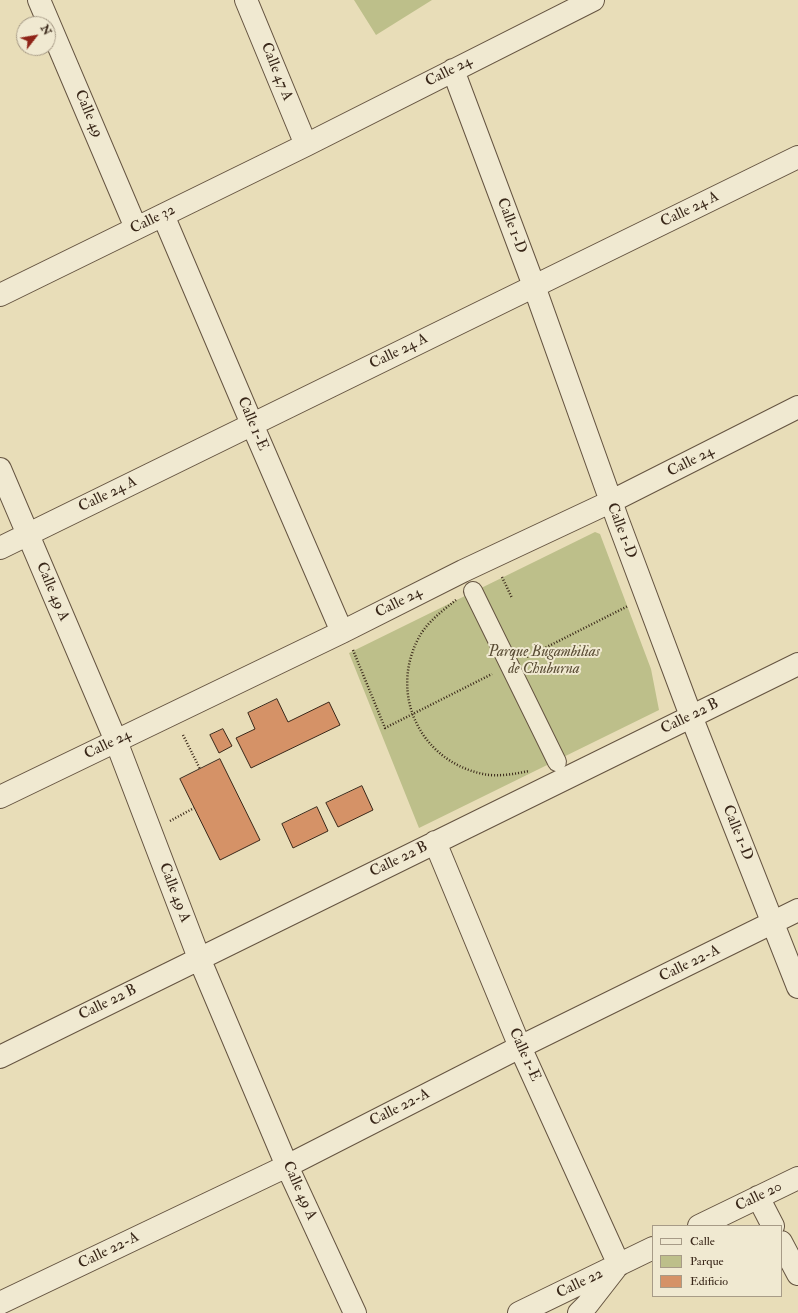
<!DOCTYPE html>
<style>
body{margin:0}
#map{position:relative;width:798px;height:1313px;overflow:hidden;background:#e8ddb8;font-family:"IM FELL Double Pica",serif}
canvas{display:block}
.legend{position:absolute;left:652px;top:1225px;width:130px;height:72px;box-sizing:border-box;background:#f0e9d1;border:1px solid #a79b87;margin:0;padding:5px 7px;list-style:none;font-size:12px;color:#392719}
.legend li{display:flex;align-items:center;gap:8px;height:20px}
.legend b{width:20px;border:1px solid #a79b87}
.north{position:absolute;left:16px;top:16px;width:40px;height:40px;box-sizing:border-box;background:#f0e9d1;border:1px solid #a79b87;border-radius:50%;rotate:59deg;font-size:11px;font-weight:700;line-height:16px;text-align:center;color:#392719}
.north::after{content:'';display:block;margin:auto;width:14px;height:18px;background:#8f2418;clip-path:polygon(50% 0,100% 100%,50% 72%,0 100%)}
</style>
<div id="map">
<canvas width="798" height="1313"></canvas>
<ul class="legend">
<li><b style="height:5px;background:#f0e9d1"></b>Calle</li>
<li><b style="height:11px;background:#bdbf8a"></b>Parque</li>
<li><b style="height:11px;background:#d59267"></b>Edificio</li>
</ul>
<div class="north">N</div>
</div>
<script>
const c = document.querySelector('canvas').getContext('2d');
c.lineJoin = 'round';
function fillPath(path, color) { c.fillStyle = color; c.fill(path, 'evenodd'); }
function trace(path, color, width, dash) { c.strokeStyle = color; c.lineWidth = width; c.lineCap = dash ? 'butt' : 'round'; c.setLineDash(dash || []); c.stroke(path); }
function drawText(font, color, halo, rows, align = 'center') {
  c.font = font + ' "IM FELL Double Pica",serif'; c.lineWidth = 4; c.setLineDash([]); c.textBaseline = 'middle'; c.strokeStyle = halo; c.fillStyle = color; for (const [text, x, y, turn = 0] of rows) {
    c.save(); c.translate(x, y); c.rotate((+turn || 0) * Math.PI / 180); c.textAlign = isNaN(turn) ? turn : align; if (halo) c.strokeText(text, 0, 0); c.fillText(text, 0, 0); c.restore();
  }
}
const green = new Path2D(`
 M354,0H432L376,35Z
 M595,532L600,534L651,669L659,710L419,828L349,653Z`);
const building = new Path2D(`
 M277,699L288,722L329,702L340,725L251,768L236,738L255,729L248,713Z
 M223,729L232,746L219,753L210,735Z
 M220,759L260,840L220,860L180,779Z
 M362,786L373,810L338,827L326,803Z
 M317,807L328,831L293,848L282,824Z`);
const path = new Path2D(`
 M502,577L512,598
 M456,600C442,611 426,623 418,639C389,696 421,761 483,774C497,777 515,774 529,771
 M353,650L385,728L492,674
 M527,657L628,606
 M183,735L200,769
 M170,821L194,808`);
const pedestrian = new Path2D(`
 M473,591L557,762`);
const minor = new Path2D(`
 M39,0L136,228
 M246,0L306,145
 M453,70L534,286L618,521L691,716L798,987
 M163,215L252,424L342,632
 M0,295L306,145L593,0
 M0,469L116,741L199,958L287,1166L355,1313
 M0,548L798,157
 M0,797L342,632L463,571L610,502L798,407
 M435,842L520,1047L619,1265
 M0,1057L798,664
 M758,1197L773,1226
 M699,1226L798,1178
 M781,1242L798,1274
 M0,1303L287,1166L520,1047L798,910
 M519,1313L653,1248
 M579,1313L587,1305L615,1269`);
const streetNames = [
 ["Calle 47 A",276,72,68],
 ["Calle 24",449,72,-27],
 ["Calle 49",88,114,67],
 ["Calle 24 A",690,210,-26],
 ["Calle 32",153,220,-26],
 ["Calle 1-D",511,226,69],
 ["Calle 24 A",399,352,-26],
 ["Calle 1-E",252,424,67],
 ["Calle 24",691,462,-27],
 ["Calle 24 A",108,495,-26],
 ["Calle 1-D",621,531,69],
 ["Calle 49 A",52,592,67],
 ["Calle 24",399,603,-27],
 ["Calle 22 B",690,717,-26],
 ["Calle 24",108,745,-26],
 ["Calle 1-D",737,833,68],
 ["Calle 22 B",399,860,-26],
 ["Calle 49 A",174,893,69],
 ["Calle 22-A",690,964,-26],
 ["Calle 22 B",108,1003,-26],
 ["Calle 1-E",524,1055,66],
 ["Calle 22-A",400,1108,-27],
 ["Calle 49 A",299,1191,66],
 ["Calle 20",759,1197,-26],
 ["Calle 22-A",109,1251,-26],
 ["Calle 22",580,1284,-26]
];
const parkNames = [
 ["Parque Bugambilias",544,653],
 ["de Chuburna",544,670]
];
fillPath(green, '#bdbf8a');
fillPath(building, '#d59267');
trace(building, '#392719', 1);
trace(pedestrian, '#655441', 20);
trace(minor, '#655441', 24);
trace(path, '#392719', 2.5, [1, 2]);
trace(pedestrian, '#f0e9d1', 18);
trace(minor, '#f0e9d1', 22);
drawText('15px', '#392719', '#f0e9d1', streetNames);
drawText('italic 15px', '#5a4d35', '#f0e9d1', parkNames);
</script>
